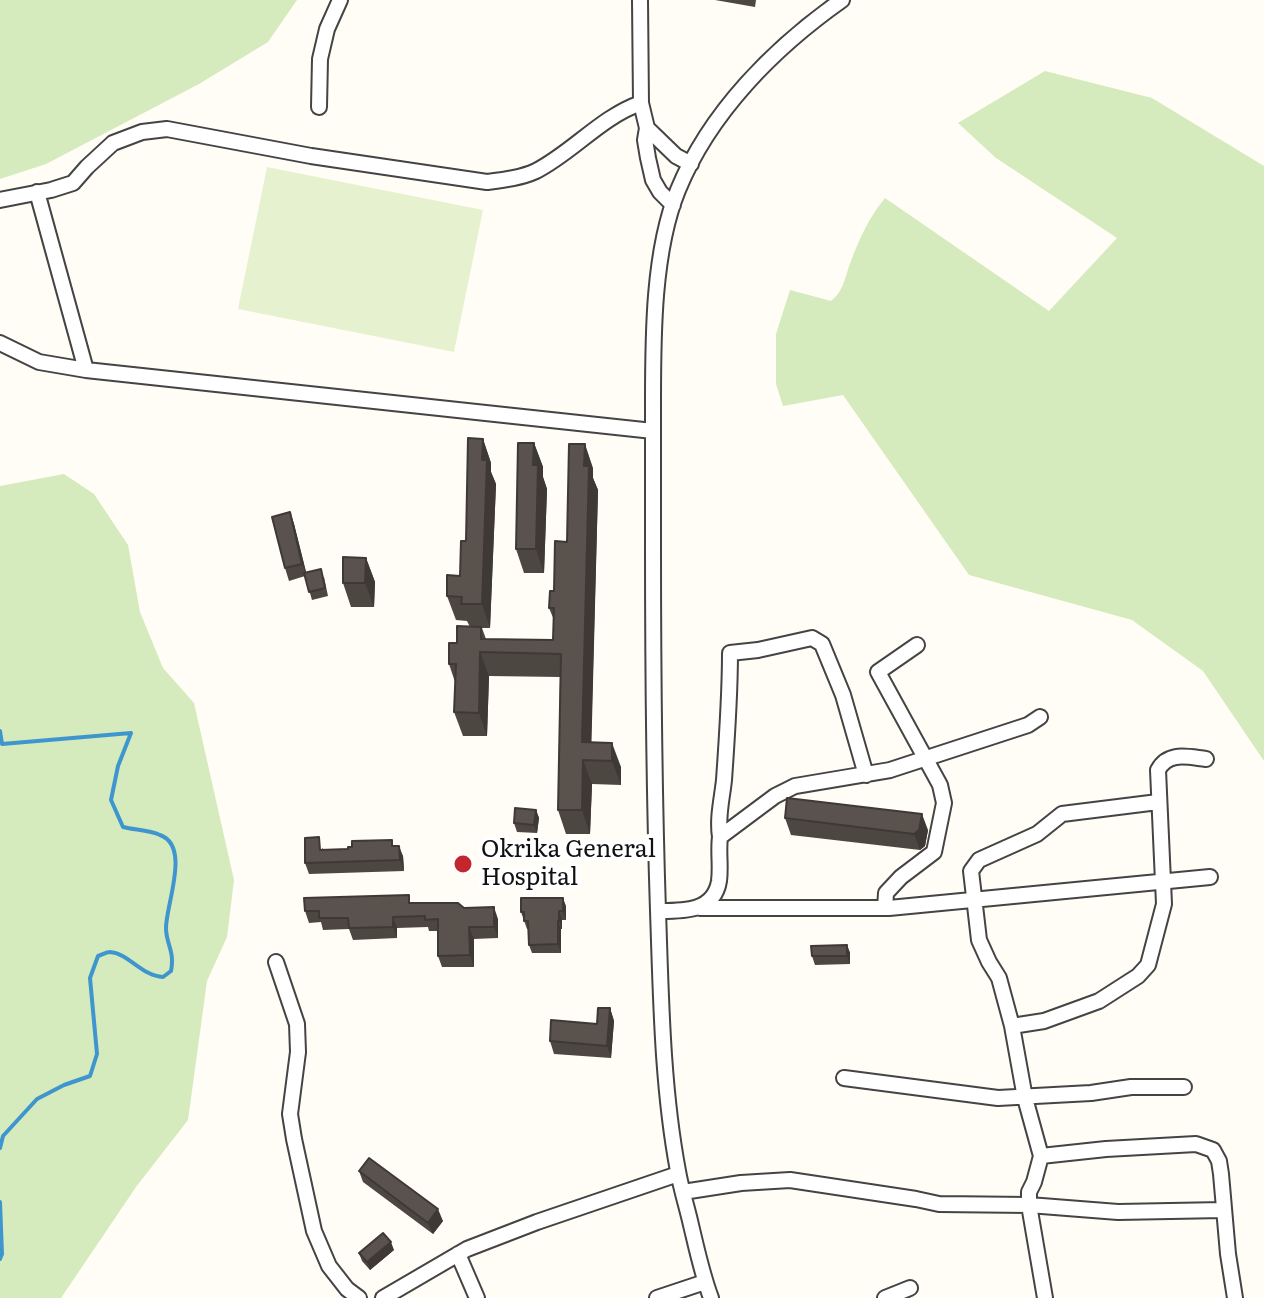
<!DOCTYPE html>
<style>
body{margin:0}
canvas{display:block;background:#fffdf5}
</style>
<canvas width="1264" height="1298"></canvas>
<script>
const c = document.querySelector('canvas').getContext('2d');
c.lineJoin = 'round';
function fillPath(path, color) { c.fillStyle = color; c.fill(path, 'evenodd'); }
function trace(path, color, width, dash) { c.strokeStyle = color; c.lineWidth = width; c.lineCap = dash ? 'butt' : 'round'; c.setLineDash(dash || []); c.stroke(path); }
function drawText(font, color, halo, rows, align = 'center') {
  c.font = font + ' Literata,serif'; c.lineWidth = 8; c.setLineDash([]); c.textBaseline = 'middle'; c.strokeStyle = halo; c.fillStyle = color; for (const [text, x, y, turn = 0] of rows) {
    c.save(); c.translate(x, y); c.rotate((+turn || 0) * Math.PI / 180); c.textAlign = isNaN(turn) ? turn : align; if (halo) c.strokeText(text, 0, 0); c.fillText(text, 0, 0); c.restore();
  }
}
const green = new Path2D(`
 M0,0H297L268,42L199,84L46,164L0,179Z
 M1045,71L1152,98L1264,166V761L1203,671L1132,620L969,575L843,395L783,406L776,384V334L790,290L831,301C844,291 845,276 851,261C859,239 870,216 885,198L1049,311L1117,238L996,158L958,123Z
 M64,474L94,494L128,545L140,612L163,668L194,703L234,880L227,937L207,981L188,1120L136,1187L61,1298H0V486Z`);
const pitch = new Path2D(`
 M267,167L483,210L454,352L238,309Z`);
const stream = new Path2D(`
 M0,731L2,744L131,733L118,766L111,800L123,827C135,830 149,830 160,835C191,846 166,904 166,928C166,944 175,951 171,971L163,977C142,976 128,953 110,952C106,952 102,955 98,956L90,978L97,1054L90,1076L64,1085L37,1099L3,1136L0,1148
 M0,1202L2,1254L0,1259`);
const minor = new Path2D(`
 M640,0L641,103L647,128L645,140L648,158L653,180L660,192L673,205
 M319,107L320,59L327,29L340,0
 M647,128L676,156L691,164
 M37,192L86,370
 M0,200L51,190L73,183L87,167L113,143L142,132L167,129L311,156L487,182C503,180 521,178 536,171C573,152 601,117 641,103
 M0,343L39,362L86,370L653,431
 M720,837C717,818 722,799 724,780C727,738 730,696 730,653L758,650L812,638L822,644L843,695L866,775
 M700,908H889L1210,877
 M885,908L886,893L901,877L934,852L944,803L940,785L878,672L917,645
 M658,911C683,911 714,912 719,881C721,866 718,851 720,837L775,796L795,786L890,770L1028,725L1040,717
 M276,962L297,1024L298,1052L290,1114L294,1139L314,1231L329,1266L347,1289L359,1298
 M1012,1026L1044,1021L1099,1001L1138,976L1148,965L1164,904L1158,770C1168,751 1188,757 1206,759
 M844,1078L998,1098L1091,1093L1131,1087H1184
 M1041,1156L1106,1149L1196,1144L1213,1150L1219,1161L1221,1174L1228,1254L1235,1298
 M683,1192L741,1183L790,1180L916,1199L939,1204L1029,1205L1118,1212L1223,1210
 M458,1254L477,1298
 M383,1298L467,1249L537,1222L678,1174
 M657,1298L705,1282
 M711,1298C702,1274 697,1250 691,1225C687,1207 681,1189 678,1171C662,1086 661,997 658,911C654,789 653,667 653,546C653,498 653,449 653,401C653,336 653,251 678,190C710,112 774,48 842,0
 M885,1298L910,1288
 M1045,1298L1029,1205V1192L1034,1182L1041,1156L1025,1098L1012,1026L999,978L989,962L979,940L971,871L979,860L1037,834L1062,814L1158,802`);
const wall = new Path2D(`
 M715,0H756L755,7Z
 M483,439L491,463V472L496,484L490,628H482L486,639L553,640L554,620L549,608L567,542L593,468V478L598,490L591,742L621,767V785L592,784L590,834H566L558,810L560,677L489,676L487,736H463L454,712L455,682L449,664L457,643L470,627L467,621L456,620L447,596L460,576Z
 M534,443L543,467V477L547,489L544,573H524L516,549Z
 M290,512L294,524L306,572L324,577L328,596L312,600L305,576L289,581L285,568Z
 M366,558L375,582L374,607H351L343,583Z
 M536,810L539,818L537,833L517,832L514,823Z
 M785,818L928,830L925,846L920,850L791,835Z
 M394,846L403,856L404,871L309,874L305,863L323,848V850Z
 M411,903L464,908L498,919V938L474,939V967H442L438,956V931H429L428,927L397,928V938L353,940L349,929L323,930L321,922L309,923L305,911Z
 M566,906V920H562V929H561V953H532L529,945L528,929H527L521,912Z
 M847,945L850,953V964L815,965L812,956Z
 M610,1008L614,1021L611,1058L554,1054L550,1041L597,1024Z
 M359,1171L443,1221L433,1234L363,1182Z
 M394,1250L370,1270L362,1261L359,1253Z`);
const shadedWall = new Path2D(`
 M483,439L491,463V472L496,484L490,628L482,604Z
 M534,443L543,467V477L547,489L544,573L536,549Z
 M585,444L593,468V478L598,490L591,760L582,742Z
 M290,512L294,524L307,576L302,564Z
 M366,558L375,582L374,607L365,583Z
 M480,652L489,676L487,736L479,713Z
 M612,743L621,767V785L612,761Z
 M583,760L592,784L590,834L582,810Z
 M536,810L539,818L537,833L534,825Z
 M922,814L928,830L925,846L920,850L914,834Z
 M399,846L403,856L404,871L400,860Z
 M563,898L566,906V920L563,911Z
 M494,907L498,919V938L494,927Z
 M559,911L562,920V929L559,921Z
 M393,917L397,928V938L393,927Z
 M558,921L561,929V953L558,944Z
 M469,927L474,939V967L470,955Z
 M847,945L850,953V964L847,956Z
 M610,1008L614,1021L611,1058L607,1046Z
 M438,1209L443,1221L433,1234L428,1223Z
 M391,1242L394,1250L370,1270L367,1262Z`);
const building = new Path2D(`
 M468,438L483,439L482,460H487L482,604H461L462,597L447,596V575L460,576L461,541H466Z
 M518,443H534L533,465H538L536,549H516Z
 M569,444H585L584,466H589L582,742L612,743V761L583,760L582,810H558L561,654L480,652L479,713L454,712L456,664H449V643H457V626L481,627V639L553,640L554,608H549L550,591H554L555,541L567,542Z
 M290,512L302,564L285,568L272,517Z
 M343,557L366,558L365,583H343Z
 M321,569L325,588L309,592L304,573Z
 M787,798L922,814L919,830L914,834L785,818Z
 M515,808L536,810L534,825L514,823Z
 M319,837L320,850L348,849V847H352V841L392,840V846H399L400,860L305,863V838Z
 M409,895V903H458L464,908L494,907V927H469L470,955L438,956V919L425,920V916L393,917V927L349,928L348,918H319V911H305L304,898Z
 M521,898H563V911H559V921H558V944L529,945L528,921H524V912H521Z
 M847,945V956H812L811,946Z
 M598,1008H610L607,1046L550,1041L551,1020L597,1024Z
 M369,1158L438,1209L428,1223L359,1171Z
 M383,1233L391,1242L367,1262L359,1253Z`);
const markers = [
 [463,864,10,"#c4262e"]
];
const poiNames = [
 ["Okrika General",481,850],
 ["Hospital",481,878]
];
fillPath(green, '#d5ebbd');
fillPath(pitch, '#e6f2cf');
trace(stream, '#3f96cf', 4);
trace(minor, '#444', 18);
trace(minor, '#fff', 14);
fillPath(wall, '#4d4742');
fillPath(shadedWall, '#3f3936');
fillPath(building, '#5a524d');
trace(building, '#3f3936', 2);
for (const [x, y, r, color] of markers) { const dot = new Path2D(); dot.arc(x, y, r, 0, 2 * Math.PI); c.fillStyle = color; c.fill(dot); trace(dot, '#fff', 3); }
drawText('24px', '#111', '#fff', poiNames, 'left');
</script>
